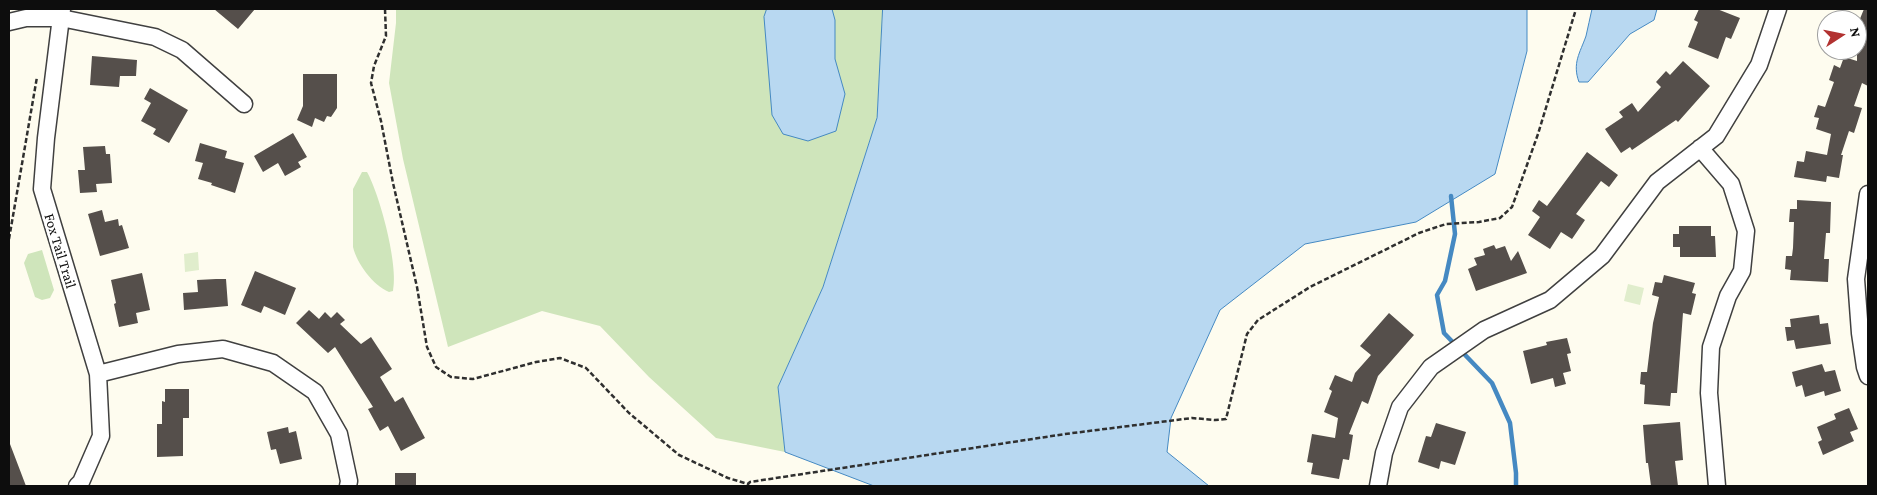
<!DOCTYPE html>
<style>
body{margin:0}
#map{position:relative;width:1877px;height:495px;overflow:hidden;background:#fefcef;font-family:"Crimson Pro",serif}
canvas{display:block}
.frame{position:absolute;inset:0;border:10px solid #0d0d0d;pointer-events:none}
.north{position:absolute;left:1817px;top:10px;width:50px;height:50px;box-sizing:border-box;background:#fff;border:1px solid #9e9e9e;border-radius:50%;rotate:79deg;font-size:14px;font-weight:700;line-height:20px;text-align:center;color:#0d0d0d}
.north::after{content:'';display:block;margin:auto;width:18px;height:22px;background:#b23231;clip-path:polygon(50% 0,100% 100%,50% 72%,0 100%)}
</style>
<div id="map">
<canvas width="1877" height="495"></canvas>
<div class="frame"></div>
<div class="north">N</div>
</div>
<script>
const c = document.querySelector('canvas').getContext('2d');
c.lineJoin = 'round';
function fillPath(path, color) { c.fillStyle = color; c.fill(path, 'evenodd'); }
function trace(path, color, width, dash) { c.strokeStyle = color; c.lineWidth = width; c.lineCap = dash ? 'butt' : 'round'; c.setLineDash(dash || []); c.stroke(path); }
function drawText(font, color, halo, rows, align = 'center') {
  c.font = font + ' "Crimson Pro",serif'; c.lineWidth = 5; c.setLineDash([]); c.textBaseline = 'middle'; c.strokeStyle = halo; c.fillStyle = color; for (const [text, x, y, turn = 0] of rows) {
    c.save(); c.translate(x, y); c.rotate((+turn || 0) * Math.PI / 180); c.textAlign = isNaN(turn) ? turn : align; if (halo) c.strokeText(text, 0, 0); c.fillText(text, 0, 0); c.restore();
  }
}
const green = new Path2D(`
 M396,9H883L877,118L823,287L778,387L785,452L716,438L649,377L600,326L542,311L448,347L403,159L389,83L396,23Z
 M362,172H367C380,195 399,266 393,291L389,292C373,285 357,264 353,247V189Z
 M42,250L54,290L50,298L42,300L35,297L24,263L28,254Z`);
const pitch = new Path2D(`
 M198,252L199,270L185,272L184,254Z
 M1628,284L1644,288L1640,305L1624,301Z`);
const water = new Path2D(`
 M767,9H832L835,20V59L845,94L836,131L808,141L783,134L772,115L764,17Z
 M883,9H1527V51L1495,174L1416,222L1305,244L1220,310L1171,418L1167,452L1209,486H874L785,452L778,387L823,287L877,118Z
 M1592,9H1657L1654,20L1630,34L1588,82H1579C1572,63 1580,53 1586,36C1588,27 1590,18 1592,9Z`);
const stream = new Path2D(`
 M1451,196L1455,234L1445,281L1437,295L1444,333L1492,383L1510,423L1516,473V486`);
const building = new Path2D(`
 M214,9H255L238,29Z
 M1699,9H1717L1740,18L1731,39L1726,37L1718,59L1688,47L1698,22L1694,20Z
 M1864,9H1868V86L1862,83L1854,106L1862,108L1854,133L1849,131L1841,155H1843L1839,178L1827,176L1826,182L1794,177L1797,161L1804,162L1806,151L1827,155L1831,134L1816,129L1819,118L1814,117L1818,105L1825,107L1834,82L1829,80L1834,65L1840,68L1844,57L1857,61V26Z
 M92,56L137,60L136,76H120L119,87L90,85Z
 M1683,61L1710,86L1678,122L1676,120L1632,150L1630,147L1621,153L1605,129L1623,117L1619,112L1632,103L1638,112L1661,87L1656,82L1666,71L1670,75Z
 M303,74H337V108L331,117L327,116L324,122L315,118L312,127L297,120L303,106Z
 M150,88L188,110L169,143L153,134L156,129L141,121L151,103L144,99Z
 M293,133L307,157L298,162L301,167L285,176L278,163L263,172L254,156Z
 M200,143L227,151L225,158L244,163L235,193L211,185L212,183L198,179L203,163L195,161Z
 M105,146L106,154H110L112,183L96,184L97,192L80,193L78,170H85L83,147Z
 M1587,152L1618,175L1609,187L1601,181L1576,214L1585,220L1572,239L1561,232L1550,249L1528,235L1540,217L1532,211L1539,200L1547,206Z
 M1797,200L1831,202L1830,233H1826L1824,259H1829L1828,282L1790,280L1791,270L1785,269L1786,256H1792L1793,248L1794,222H1789L1790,209H1797Z
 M102,210L105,222L118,219L119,226L122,225L129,248L100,256L88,214Z
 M1679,226H1711V236H1715L1716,257H1680V247H1673V234H1679Z
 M1494,245L1496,249L1505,246L1511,261L1518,251L1527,273L1476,291L1468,269L1477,265L1474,258L1485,255L1483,249Z
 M255,271L296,288L285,315L264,306L261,313L241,305Z
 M142,273L150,310L136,313L138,323L119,327L114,304L116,303L111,280Z
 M1664,275L1695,283L1692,293L1696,294L1691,315L1683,313L1677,393H1671L1670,406L1644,404L1645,385L1640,384L1641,372H1647L1653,323L1659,297L1652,295L1655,282L1662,283Z
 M216,279H226L228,306L184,310L183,293L198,292L197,280Z
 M309,310L319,319L325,312L331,318L337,312L345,320L340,324L361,344L371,337L392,369L380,377L395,402L403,397L425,438L401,451L388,426L380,431L368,409L373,407L335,347L328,353L296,323Z
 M1389,313L1414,335L1378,376L1368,404L1362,401L1349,434L1353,435L1349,460L1343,459L1339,479L1311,474L1313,463L1307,462L1312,434L1335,438L1338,418L1324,412L1332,391L1329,389L1335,375L1352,382L1355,373L1371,355L1360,346Z
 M1819,315L1820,324L1828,323L1831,344L1796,349L1794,340L1787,341L1785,327H1791L1790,319Z
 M1567,338L1571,353L1567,354L1571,371L1563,373L1566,384L1555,387L1553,378L1531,384L1523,351L1547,345L1546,342Z
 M1822,364L1825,372L1835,370L1841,391L1825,396L1824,391L1805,397L1802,385L1796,387L1792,372Z
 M165,389H189V418H183V456L157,457V424H162V401L165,402Z
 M1849,408L1858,429L1850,432L1854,441L1823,455L1818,442L1822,440L1817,427L1836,419L1834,414Z
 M1680,422L1683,460L1675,461L1678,486H1651L1648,463H1646L1643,425Z
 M1436,423L1466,432L1455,465L1441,461L1439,469L1418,462L1426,436L1431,437Z
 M288,427L289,433L296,431L302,459L280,464L276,449L271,450L267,432Z
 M9,444H10L26,486H9Z
 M395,473H416V486H395Z`);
const path = new Path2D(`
 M385,9L386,36L374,66L371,83L381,121L393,183L417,287L427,347L436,367L451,377L473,379L536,362L560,358L586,368L629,413L679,455L728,478L748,484L750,482L1065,434L1192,418L1215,420L1226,419L1247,334L1258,320L1310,287L1419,233L1446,224L1479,222L1500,218L1512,207L1538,134L1576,9
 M9,239L37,77`);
const street = new Path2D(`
 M62,9L46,138L42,189L98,374L101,436L81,482L77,486
 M9,22L26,18H61L155,37L182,50L244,104
 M1700,148L1731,184L1746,231L1742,271L1728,296L1711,347L1709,393L1717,486
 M1868,194L1856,279L1860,333L1865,367L1868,376
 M98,374L178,354L223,349L273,363L315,392L339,434L349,481L348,486
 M1378,486L1384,453L1400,407L1431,367L1484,330L1550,300L1602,256L1657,182L1716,136L1759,65L1778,9`);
const streetNames = [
 ["Fox Tail Trail",60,251,73]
];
fillPath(green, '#cfe5bb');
fillPath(pitch, '#e0edcc');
fillPath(water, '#b8d8f1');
trace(water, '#4589c2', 1);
trace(stream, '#4589c2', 4.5);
fillPath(building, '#554f4b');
trace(street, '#404040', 19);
trace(path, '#2f2f2f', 2.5, [5, 2.5]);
trace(street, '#fff', 16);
drawText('15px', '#0d0d0d', '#fff', streetNames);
</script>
